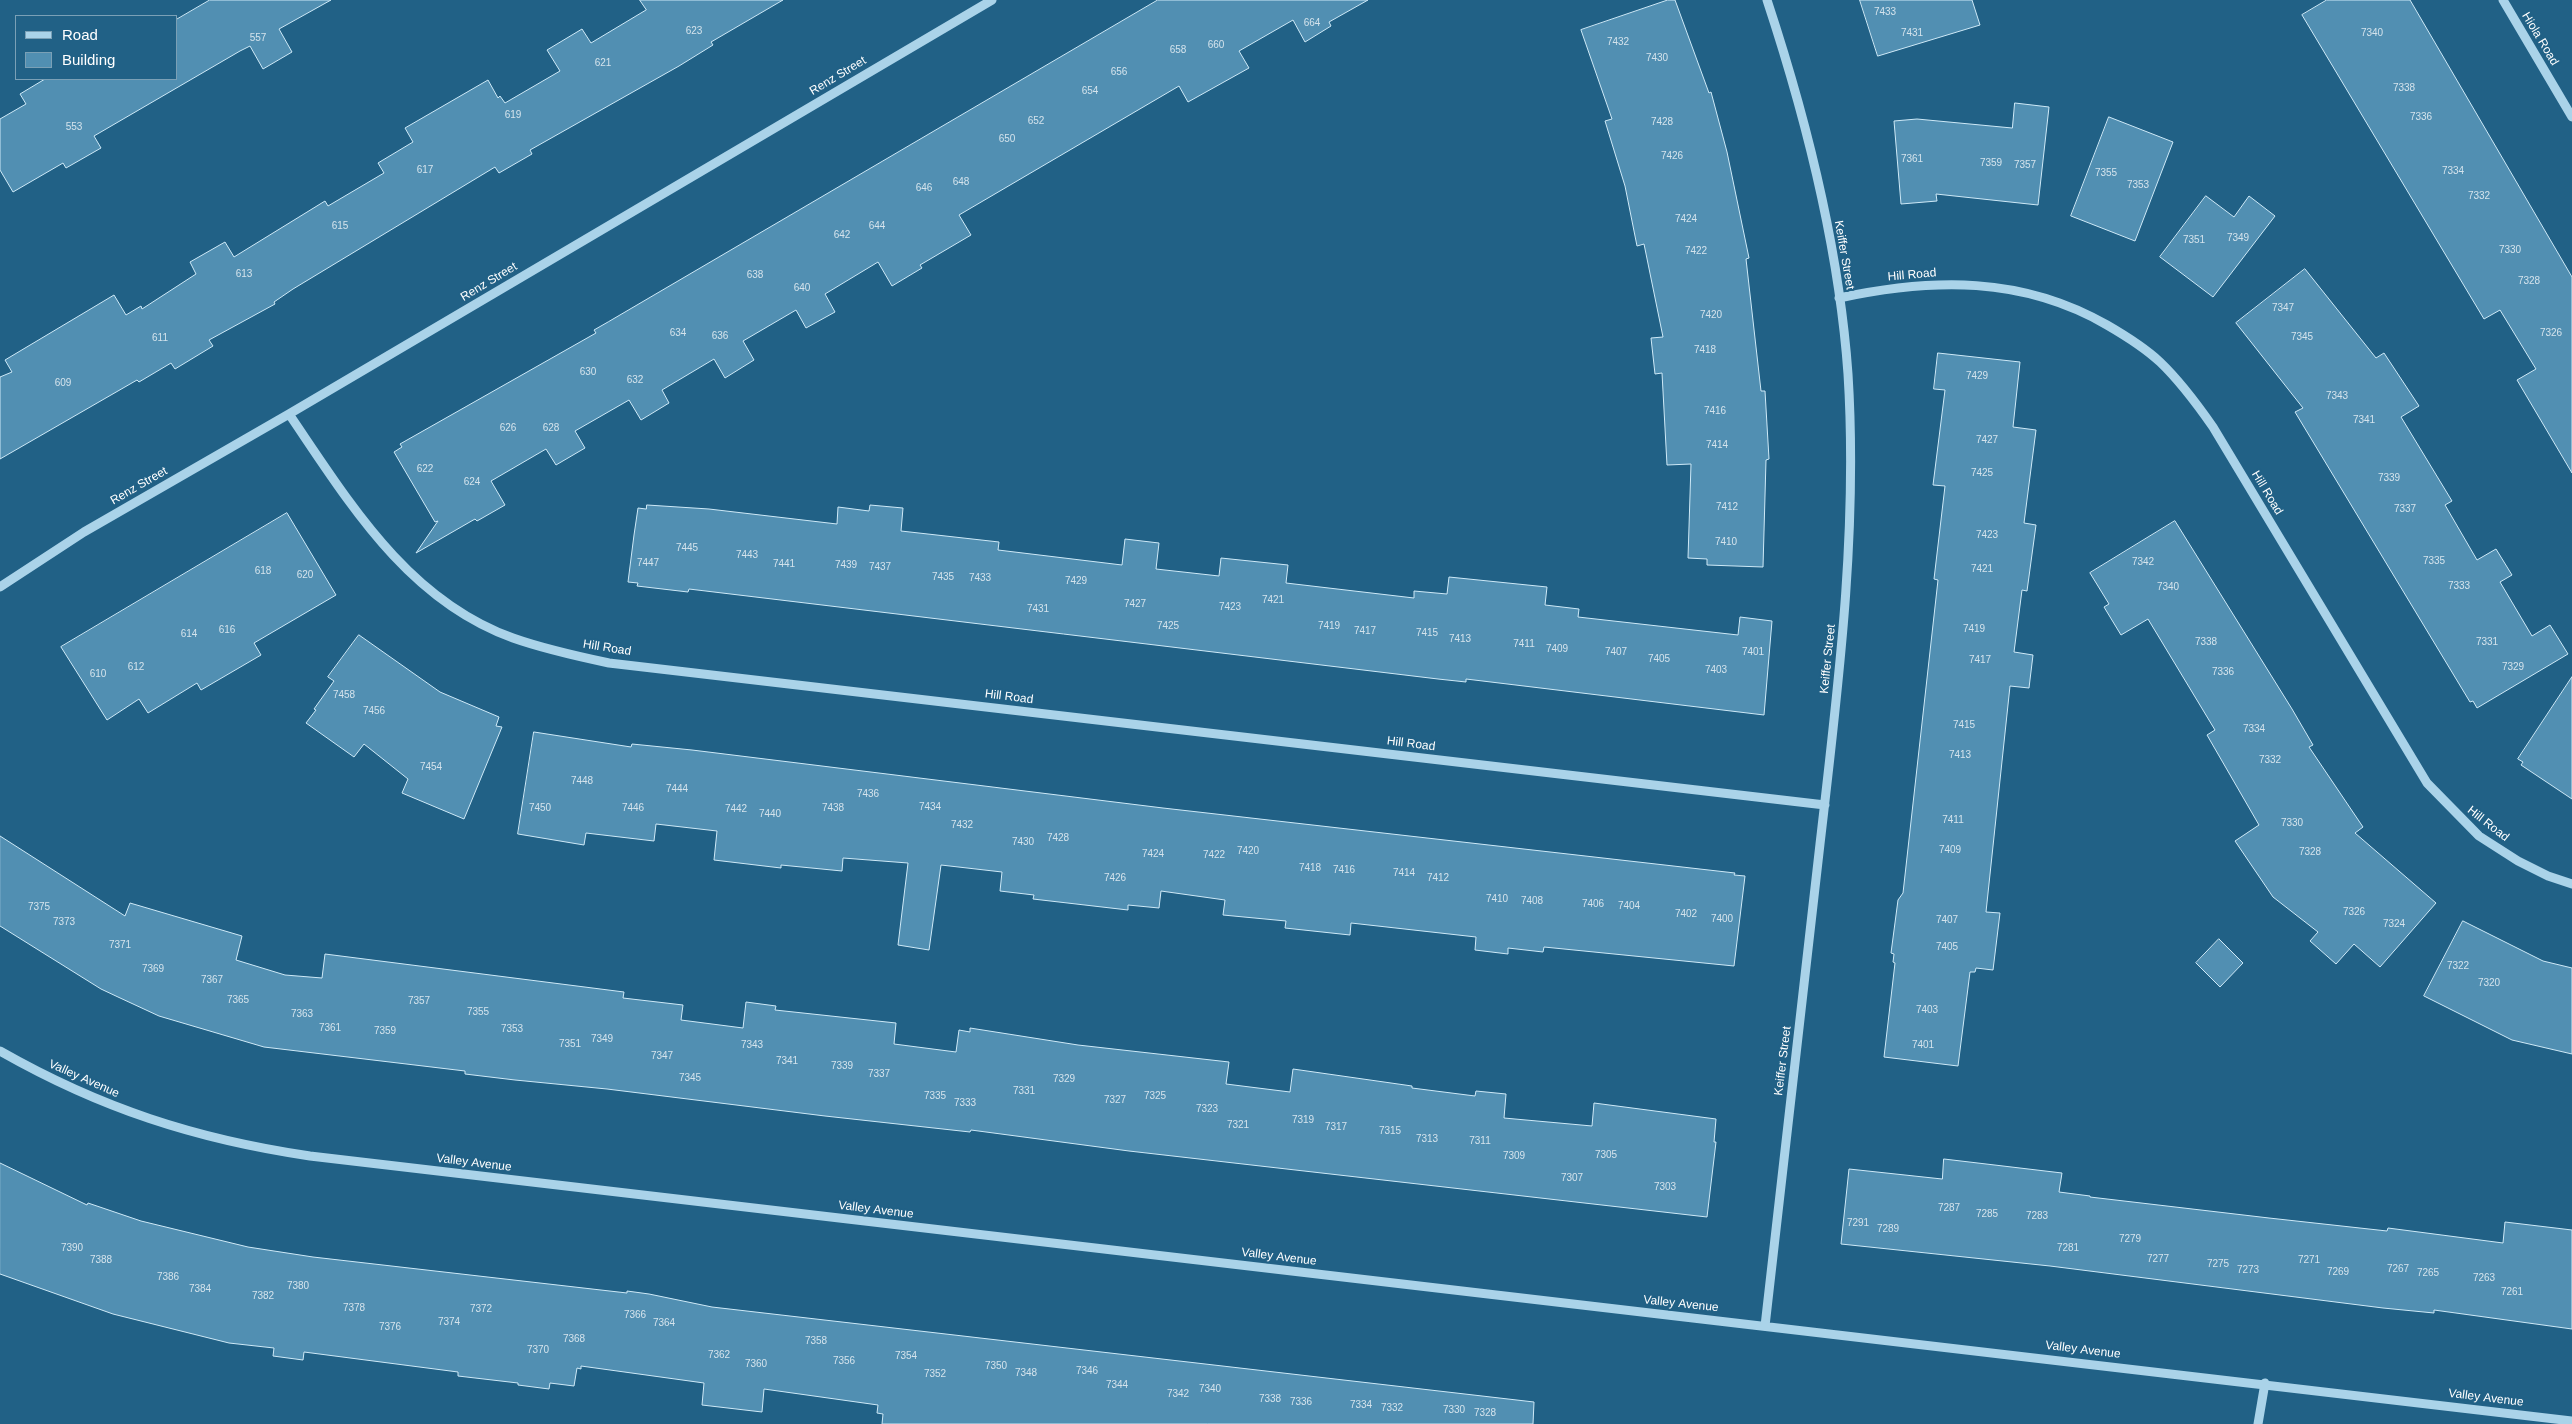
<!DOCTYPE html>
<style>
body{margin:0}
#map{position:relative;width:2572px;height:1424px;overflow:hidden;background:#216186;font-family:Arial,sans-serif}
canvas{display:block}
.legend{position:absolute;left:15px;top:15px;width:162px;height:65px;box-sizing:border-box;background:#216186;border:1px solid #7aa0b6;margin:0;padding:6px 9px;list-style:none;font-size:15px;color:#fff}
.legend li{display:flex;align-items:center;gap:10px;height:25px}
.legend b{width:25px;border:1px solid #7aa0b6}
</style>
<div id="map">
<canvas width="2572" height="1424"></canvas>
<ul class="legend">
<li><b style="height:6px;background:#aad3e9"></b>Road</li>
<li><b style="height:14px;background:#518fb2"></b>Building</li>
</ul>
</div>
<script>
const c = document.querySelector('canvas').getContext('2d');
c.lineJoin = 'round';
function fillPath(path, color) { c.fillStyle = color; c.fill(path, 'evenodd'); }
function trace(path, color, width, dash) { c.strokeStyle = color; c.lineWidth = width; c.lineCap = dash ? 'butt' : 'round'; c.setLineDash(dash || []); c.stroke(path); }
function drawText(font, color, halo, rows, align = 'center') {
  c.font = font + ' Arial,sans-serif'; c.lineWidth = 4; c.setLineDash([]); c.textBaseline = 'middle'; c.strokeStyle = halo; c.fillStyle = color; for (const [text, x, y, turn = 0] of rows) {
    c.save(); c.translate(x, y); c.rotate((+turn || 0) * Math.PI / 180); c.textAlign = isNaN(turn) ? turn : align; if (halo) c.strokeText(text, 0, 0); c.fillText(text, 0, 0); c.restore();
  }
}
const building = new Path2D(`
 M210,0H331L279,29L292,52L263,69L250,46L240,51L94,136L101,148L66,168L63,163L13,192L0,170V119L26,104L20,94L45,79H176V20Z
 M640,0H783L711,42L713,45L679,66L530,150L532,154L499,173L495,167L293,289L274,302L275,304L209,340L213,346L175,369L171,363L139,382L137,380L0,459V377L12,372L5,360L114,295L126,315L141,306L142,309L196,274L190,262L225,242L234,257L325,201L328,206L384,173L378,163L413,142L405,128L488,80L498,98L500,96L505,103L560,71L547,50L582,29L591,43L646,10Z
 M1158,0H1368L1329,22L1331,26L1305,42L1293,20L1239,51L1249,68L1188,102L1179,86L959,215L971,235L920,265L922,268L892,286L878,262L825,294L835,312L806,328L796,310L743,341L754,360L725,378L714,359L662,390L669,403L641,420L629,400L575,431L585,448L556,465L546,449L491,481L505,505L477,521L475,519L416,553L438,521L435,522L394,452L402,447L400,444L596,333L594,330L608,322Z
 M1668,0H1675L1709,93L1711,92L1727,152L1749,258L1746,259L1761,391H1765L1769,459L1766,460L1763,567L1707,565V559L1688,558L1691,464L1667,465L1662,373L1655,374L1651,338L1663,337L1644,244L1637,246L1625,186L1605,121L1612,119L1581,30Z
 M1860,0H1972L1980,25L1878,56Z
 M2327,0H2410L2572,277V473L2517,380L2536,369L2500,310L2484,319L2302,15Z
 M2015,103L2049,107L2038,205L1936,194L1937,201L1901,204L1894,121L1917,119L2012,128Z
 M2109,117L2173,142L2135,241L2071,216Z
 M2206,196L2234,217L2249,196L2275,216L2213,297L2160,257Z
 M2305,269L2376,358L2384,353L2419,406L2401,417L2452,501L2445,505L2477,560L2496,549L2512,575L2500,582L2532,636L2550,625L2568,654L2477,708L2473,701L2470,702L2295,412L2303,408L2236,323Z
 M1938,353L2020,362L2013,427L2036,430L2024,523L2036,525L2027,591L2022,590L2014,652L2033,655L2029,688L2010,686L1986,912L2000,913L1993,970L1976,968L1975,972H1970L1958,1066L1884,1057L1895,963L1893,962L1894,954L1891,953L1898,900L1903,893L1938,580L1934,579L1945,486L1933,485L1945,390L1934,389Z
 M647,505L709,509L837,524L838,507L869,511L870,505L903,508L901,531L999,542L998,550L1122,565L1125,539L1159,543L1156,569L1219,576L1221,558L1288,565L1286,583L1414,598V591L1447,594L1449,577L1547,587L1545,605L1579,609L1578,617L1738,635L1740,617L1772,621L1764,715L1466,679V682L1438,679L689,589L688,592L637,586L638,583L628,582L634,535L638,508L646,509Z
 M287,513L336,595L254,643L261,655L201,690L197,683L148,713L139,699L107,720L61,647Z
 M2175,521L2292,709L2313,745L2309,747L2363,827L2355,833L2436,903L2380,967L2354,944L2336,964L2310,941L2318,932L2273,897L2235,841L2259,825L2207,735L2215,730L2148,619L2121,635L2104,607L2109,604L2090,573Z
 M359,635L440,692L499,717L496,726L502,727L464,819L402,793L408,779L364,744L354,757L306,723L316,710L314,709L334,681L328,677Z
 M2572,677V799L2521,765L2523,762L2518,759Z
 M534,732L631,747L632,744L692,750L1163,808L1735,873L1734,875L1745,876L1734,966L1544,947L1543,952L1508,948V954L1475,950L1476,937L1351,923L1350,935L1285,928L1286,921L1223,915L1225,900L1161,891L1159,908L1128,905V910L1033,899L1034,895L1000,891L1002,872L941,865L929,950L898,945L908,863L843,858L842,871L781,865V868L714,860L717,831L656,824L654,841L586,833L584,845L518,834Z
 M0,836L125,916L130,903L242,936L236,960L285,975L322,978L325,954L624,992L623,998L683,1005L681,1020L743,1028L746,1002L776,1006L775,1010L896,1023L894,1044L956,1052L959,1030L970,1032V1028L1078,1045L1229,1062L1226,1084L1290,1092L1293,1069L1412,1086V1088L1475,1096L1476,1091L1506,1094L1504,1118L1592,1126L1594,1103L1716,1119L1714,1142H1716L1707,1217L1129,1151L971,1130L970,1132L825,1116L607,1089L515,1080L465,1074V1071L264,1047L159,1016L118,997L101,989L0,926Z
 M2463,921L2543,961L2572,968V1054L2512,1040L2424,996Z
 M2219,939L2243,963L2220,987L2196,963Z
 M1944,1159L2062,1173L2059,1192L2090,1196V1197L2269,1218L2387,1231L2388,1228L2503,1243L2505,1222L2572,1230V1329L2434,1310V1313L2383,1308L2050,1266L1841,1244L1849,1169L1942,1179Z
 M0,1163L87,1205L88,1203L141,1221L248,1247L313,1257L627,1293V1291L649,1294L712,1307L1534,1402L1533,1424H882L883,1414L877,1413L878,1405L764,1389L762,1412L702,1405L704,1383L581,1366V1369L577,1368L574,1386L550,1383L549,1389L518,1385V1383L458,1376V1372L304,1352L303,1360L273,1356L274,1348L229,1343L113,1314L0,1274Z`);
const minor = new Path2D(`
 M2503,0L2572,117
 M1839,298C1933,278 2022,276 2107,325C2126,336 2145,348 2160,362C2181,382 2197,404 2213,427L2427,783L2479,836L2518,861L2548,876L2572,884
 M289,414C349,502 407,600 513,638C544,649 576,656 609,663L1825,805
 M0,587L84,532L289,414L992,0
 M0,1051C100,1108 195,1139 310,1156L2572,1421
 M1765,1326C1784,1166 1802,1005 1820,844C1838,688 1858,532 1848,374C1839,247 1807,121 1767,0
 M2258,1424L2265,1383`);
const numberNames = [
 ["7433",1885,12],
 ["664",1312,23],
 ["623",694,31],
 ["7431",1912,33],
 ["7340",2372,33],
 ["557",258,38],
 ["7432",1618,42],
 ["660",1216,45],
 ["658",1178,50],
 ["7430",1657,58],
 ["621",603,63],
 ["656",1119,72],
 ["7338",2404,88],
 ["654",1090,91],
 ["619",513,115],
 ["7336",2421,117],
 ["652",1036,121],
 ["7428",1662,122],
 ["553",74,127],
 ["650",1007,139],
 ["7426",1672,156],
 ["7361",1912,159],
 ["7359",1991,163],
 ["7357",2025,165],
 ["617",425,170],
 ["7334",2453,171],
 ["7355",2106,173],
 ["648",961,182],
 ["7353",2138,185],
 ["646",924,188],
 ["7332",2479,196],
 ["7424",1686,219],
 ["615",340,226],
 ["644",877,226],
 ["642",842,235],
 ["7349",2238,238],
 ["7351",2194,240],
 ["7330",2510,250],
 ["7422",1696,251],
 ["613",244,274],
 ["638",755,275],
 ["7328",2529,281],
 ["640",802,288],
 ["7347",2283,308],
 ["7420",1711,315],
 ["634",678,333],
 ["7326",2551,333],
 ["636",720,336],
 ["7345",2302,337],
 ["611",160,338],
 ["7418",1705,350],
 ["630",588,372],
 ["7429",1977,376],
 ["632",635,380],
 ["609",63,383],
 ["7343",2337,396],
 ["7416",1715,411],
 ["7341",2364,420],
 ["626",508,428],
 ["628",551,428],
 ["7427",1987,440],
 ["7414",1717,445],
 ["622",425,469],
 ["7425",1982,473],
 ["7339",2389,478],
 ["624",472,482],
 ["7412",1727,507],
 ["7337",2405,509],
 ["7423",1987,535],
 ["7410",1726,542],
 ["7445",687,548],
 ["7443",747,555],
 ["7335",2434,561],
 ["7342",2143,562],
 ["7447",648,563],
 ["7441",784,564],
 ["7439",846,565],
 ["7437",880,567],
 ["7421",1982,569],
 ["618",263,571],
 ["620",305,575],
 ["7435",943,577],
 ["7433",980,578],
 ["7429",1076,581],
 ["7333",2459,586],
 ["7340",2168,587],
 ["7421",1273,600],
 ["7427",1135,604],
 ["7423",1230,607],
 ["7431",1038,609],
 ["7425",1168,626],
 ["7419",1329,626],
 ["7419",1974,629],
 ["616",227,630],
 ["7417",1365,631],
 ["7415",1427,633],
 ["614",189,634],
 ["7413",1460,639],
 ["7338",2206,642],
 ["7331",2487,642],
 ["7411",1524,644],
 ["7409",1557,649],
 ["7407",1616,652],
 ["7401",1753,652],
 ["7405",1659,659],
 ["7417",1980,660],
 ["612",136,667],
 ["7329",2513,667],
 ["7403",1716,670],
 ["7336",2223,672],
 ["610",98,674],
 ["7458",344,695],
 ["7456",374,711],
 ["7415",1964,725],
 ["7334",2254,729],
 ["7413",1960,755],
 ["7332",2270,760],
 ["7454",431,767],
 ["7448",582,781],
 ["7444",677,789],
 ["7436",868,794],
 ["7434",930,807],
 ["7450",540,808],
 ["7446",633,808],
 ["7438",833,808],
 ["7442",736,809],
 ["7440",770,814],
 ["7411",1953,820],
 ["7330",2292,823],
 ["7432",962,825],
 ["7428",1058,838],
 ["7430",1023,842],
 ["7409",1950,850],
 ["7420",1248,851],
 ["7328",2310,852],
 ["7424",1153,854],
 ["7422",1214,855],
 ["7418",1310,868],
 ["7416",1344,870],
 ["7414",1404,873],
 ["7426",1115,878],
 ["7412",1438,878],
 ["7410",1497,899],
 ["7408",1532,901],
 ["7406",1593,904],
 ["7404",1629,906],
 ["7375",39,907],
 ["7326",2354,912],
 ["7402",1686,914],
 ["7400",1722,919],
 ["7407",1947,920],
 ["7373",64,922],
 ["7324",2394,924],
 ["7371",120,945],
 ["7405",1947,947],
 ["7322",2458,966],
 ["7369",153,969],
 ["7367",212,980],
 ["7320",2489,983],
 ["7365",238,1000],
 ["7357",419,1001],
 ["7403",1927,1010],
 ["7355",478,1012],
 ["7363",302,1014],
 ["7361",330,1028],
 ["7353",512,1029],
 ["7359",385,1031],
 ["7349",602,1039],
 ["7351",570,1044],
 ["7343",752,1045],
 ["7401",1923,1045],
 ["7347",662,1056],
 ["7341",787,1061],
 ["7339",842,1066],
 ["7337",879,1074],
 ["7345",690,1078],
 ["7329",1064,1079],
 ["7331",1024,1091],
 ["7335",935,1096],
 ["7325",1155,1096],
 ["7327",1115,1100],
 ["7333",965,1103],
 ["7323",1207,1109],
 ["7319",1303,1120],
 ["7321",1238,1125],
 ["7317",1336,1127],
 ["7315",1390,1131],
 ["7313",1427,1139],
 ["7311",1480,1141],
 ["7305",1606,1155],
 ["7309",1514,1156],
 ["7307",1572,1178],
 ["7303",1665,1187],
 ["7287",1949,1208],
 ["7285",1987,1214],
 ["7283",2037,1216],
 ["7291",1858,1223],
 ["7289",1888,1229],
 ["7279",2130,1239],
 ["7390",72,1248],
 ["7281",2068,1248],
 ["7277",2158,1259],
 ["7388",101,1260],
 ["7271",2309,1260],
 ["7275",2218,1264],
 ["7267",2398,1269],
 ["7273",2248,1270],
 ["7269",2338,1272],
 ["7265",2428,1273],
 ["7386",168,1277],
 ["7263",2484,1278],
 ["7380",298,1286],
 ["7384",200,1289],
 ["7261",2512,1292],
 ["7382",263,1296],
 ["7378",354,1308],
 ["7372",481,1309],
 ["7366",635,1315],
 ["7374",449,1322],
 ["7364",664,1323],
 ["7376",390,1327],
 ["7368",574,1339],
 ["7358",816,1341],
 ["7370",538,1350],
 ["7362",719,1355],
 ["7354",906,1356],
 ["7356",844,1361],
 ["7360",756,1364],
 ["7350",996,1366],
 ["7346",1087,1371],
 ["7348",1026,1373],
 ["7352",935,1374],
 ["7344",1117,1385],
 ["7340",1210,1389],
 ["7342",1178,1394],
 ["7338",1270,1399],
 ["7336",1301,1402],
 ["7334",1361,1405],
 ["7332",1392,1408],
 ["7330",1454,1410],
 ["7328",1485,1413]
];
const streetNames = [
 ["Hiola Road",2540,39,59],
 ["Renz Street",838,76,-31],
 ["Keiffer Street",1844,255,80],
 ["Hill Road",1912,275,-5],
 ["Renz Street",489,282,-31],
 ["Renz Street",139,486,-30],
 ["Hill Road",2267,493,59],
 ["Hill Road",607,648,9],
 ["Keiffer Street",1828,659,-84],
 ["Hill Road",1009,697,7],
 ["Hill Road",1411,744,7],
 ["Hill Road",2488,824,38],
 ["Keiffer Street",1783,1061,-83],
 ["Valley Avenue",84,1079,24],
 ["Valley Avenue",474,1163,7],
 ["Valley Avenue",876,1210,7],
 ["Valley Avenue",1279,1257,7],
 ["Valley Avenue",1681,1304,6],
 ["Valley Avenue",2083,1350,7],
 ["Valley Avenue",2486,1398,7]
];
fillPath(building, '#518fb2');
trace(building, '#cee9f7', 1);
trace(minor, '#aad3e9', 9);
drawText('10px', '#d4e3ec', null, numberNames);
drawText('12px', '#fff', '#216186', streetNames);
</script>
